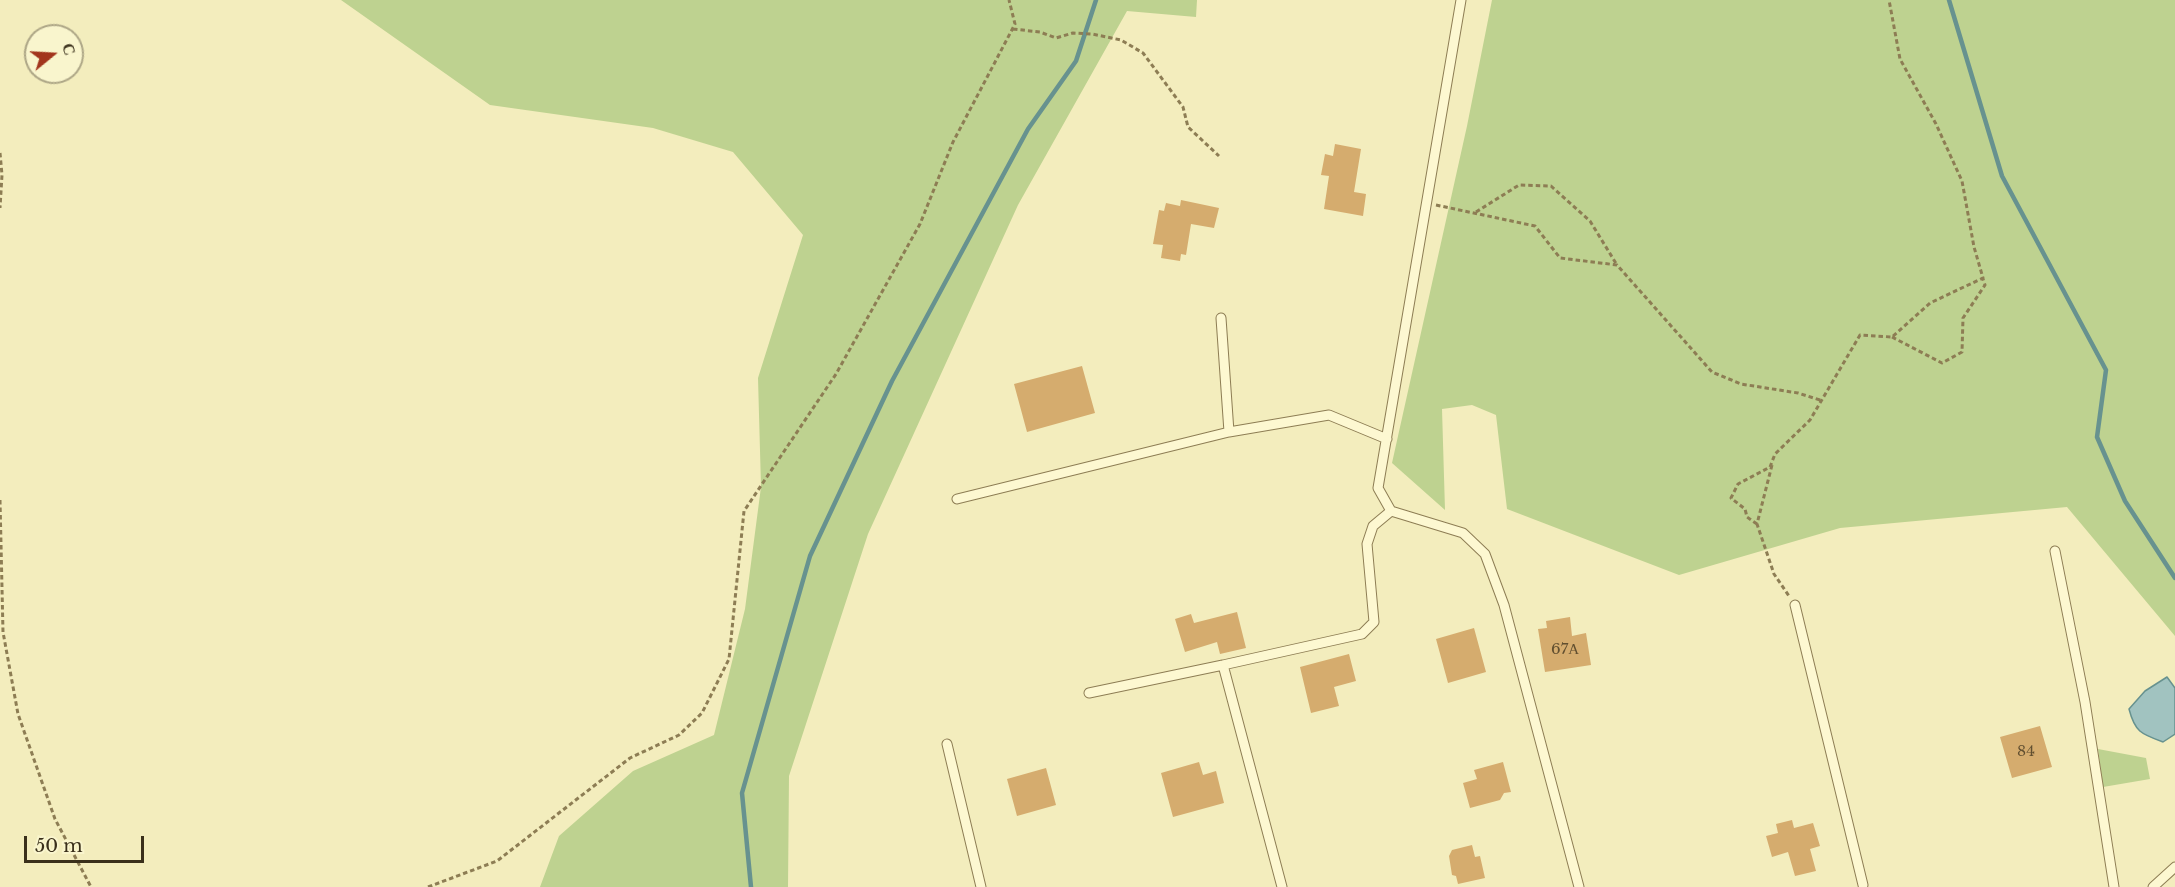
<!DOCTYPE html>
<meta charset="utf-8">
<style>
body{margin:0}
#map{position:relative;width:2175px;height:887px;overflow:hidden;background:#f3edbd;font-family:"Libre Baskerville",serif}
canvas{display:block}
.north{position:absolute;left:24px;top:24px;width:60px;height:60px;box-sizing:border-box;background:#f9f5cd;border:2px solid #ada686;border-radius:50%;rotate:72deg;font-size:16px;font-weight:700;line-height:24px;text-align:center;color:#3a301b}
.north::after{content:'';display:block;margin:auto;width:21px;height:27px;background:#a2351d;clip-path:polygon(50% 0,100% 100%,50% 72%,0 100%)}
.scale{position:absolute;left:24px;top:836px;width:120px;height:27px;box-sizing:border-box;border:3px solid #3a301b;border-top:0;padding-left:8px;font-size:18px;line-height:21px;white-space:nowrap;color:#3a301b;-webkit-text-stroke:4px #f9f5cd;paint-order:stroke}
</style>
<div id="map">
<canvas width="2175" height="887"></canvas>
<div class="north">С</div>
<div class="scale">50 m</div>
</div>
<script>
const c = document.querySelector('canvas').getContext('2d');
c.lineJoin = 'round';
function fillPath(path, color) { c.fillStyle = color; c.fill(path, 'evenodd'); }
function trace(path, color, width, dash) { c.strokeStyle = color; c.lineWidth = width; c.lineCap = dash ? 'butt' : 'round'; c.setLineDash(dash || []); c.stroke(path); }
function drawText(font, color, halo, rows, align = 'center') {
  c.font = font + ' "Libre Baskerville",serif'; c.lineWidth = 6; c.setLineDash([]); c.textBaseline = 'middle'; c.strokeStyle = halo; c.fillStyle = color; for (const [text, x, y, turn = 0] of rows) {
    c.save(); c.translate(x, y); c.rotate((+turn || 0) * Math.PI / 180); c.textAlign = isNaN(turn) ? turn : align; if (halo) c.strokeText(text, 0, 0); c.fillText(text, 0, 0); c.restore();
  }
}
const green = new Path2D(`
 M341,0H1197L1196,17L1127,11L1018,205L868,534L789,776L788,887H540L559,836L633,771L714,735L745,609L761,487L758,378L803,235L733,152L653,128L490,105Z
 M1492,0H2175V636L2067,507L1840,528L1679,575L1507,509L1496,415L1472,405L1442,409L1445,510L1392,463L1467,126Z
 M2098,749L2146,758L2150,779L2103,787Z`);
const water = new Path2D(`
 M2167,677L2175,688V734L2163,742C2141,734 2135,732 2129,709L2145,691Z`);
const stream = new Path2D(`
 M1949,0L2002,176L2106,370L2097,437L2125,501L2175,578
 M751,887L742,793L810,556L892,381L1028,129L1076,61L1096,0`);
const building = new Path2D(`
 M1335,144L1361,149L1354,192L1366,194L1363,216L1324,209L1329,176L1321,175L1325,154L1333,156Z
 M1181,200L1219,208L1214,228L1191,224L1186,255L1181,254L1180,261L1161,258L1163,245L1153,244L1159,210L1164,211L1166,203L1180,206Z
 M1082,366L1095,413L1027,432L1014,384Z
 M1237,612L1246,648L1220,654L1217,642L1185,652L1175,619L1191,614L1194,623Z
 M1570,617L1572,636L1586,633L1591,665L1545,672L1538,629L1547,628L1546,621Z
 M1474,628L1486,672L1448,683L1436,639Z
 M1349,654L1356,681L1334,687L1339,706L1311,713L1300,667Z
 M2040,726L2052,767L2012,778L2000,737Z
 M1199,762L1203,775L1216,771L1224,803L1173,817L1161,773Z
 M1503,762L1511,792L1504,793L1500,800L1470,808L1463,783L1477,779L1474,770Z
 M1046,768L1056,805L1017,816L1007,779Z
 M1792,820L1794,828L1813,823L1820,846L1810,849L1816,871L1795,876L1788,852L1772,857L1766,836L1778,833L1776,824Z
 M1472,845L1475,857L1480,856L1485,878L1458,884L1456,876L1452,875L1449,856L1452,850Z`);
const path = new Path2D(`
 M1013,29L1040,32L1056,38L1073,33L1092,34L1121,40L1143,53L1183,107L1188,127L1219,156
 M0,153L2,175L0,208
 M1436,205L1535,226L1560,258L1617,265L1712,372L1741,384L1798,393L1820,400
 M1476,212L1519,185L1551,186L1590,221L1617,265
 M1892,337L1942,363L1962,352L1963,318L1985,285L1983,279
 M1772,465L1757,524L1774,574L1789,596
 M0,500L3,632L18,714L55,819L91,887
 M1757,524L1747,517L1745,509L1731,498L1738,484L1770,467L1775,454L1810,420L1860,335L1892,337L1930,303L1983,278L1974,247L1962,181L1936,124L1900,59L1889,0
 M428,887L497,861L630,758L679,735L702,713L729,659L744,511L836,374L920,224L953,142L1015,24L1009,0`);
const lane = new Path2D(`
 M1461,0L1378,488L1391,511L1463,533L1485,554L1504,605L1579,887
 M1221,318L1229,432
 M957,499L1229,432L1329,415L1387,439
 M2055,551L2085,702L2114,887
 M1795,605L1863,885
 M1089,693L1223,665
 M947,744L981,887
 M1282,887L1223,665L1362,634L1374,622L1367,544L1373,526L1391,511
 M2153,887L2175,867`);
const numberNames = [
 ["67А",1565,650],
 ["84",2026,752]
];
fillPath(green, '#bed290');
fillPath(water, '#a1c3c0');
trace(water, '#67928f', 1.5);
trace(stream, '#67928f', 4.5);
fillPath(building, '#d5ac6e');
trace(lane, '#8d7d54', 11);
trace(path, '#8d7d54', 3, [4.5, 3]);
trace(lane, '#fdf8d1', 9);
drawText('15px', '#614f30', null, numberNames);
</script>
